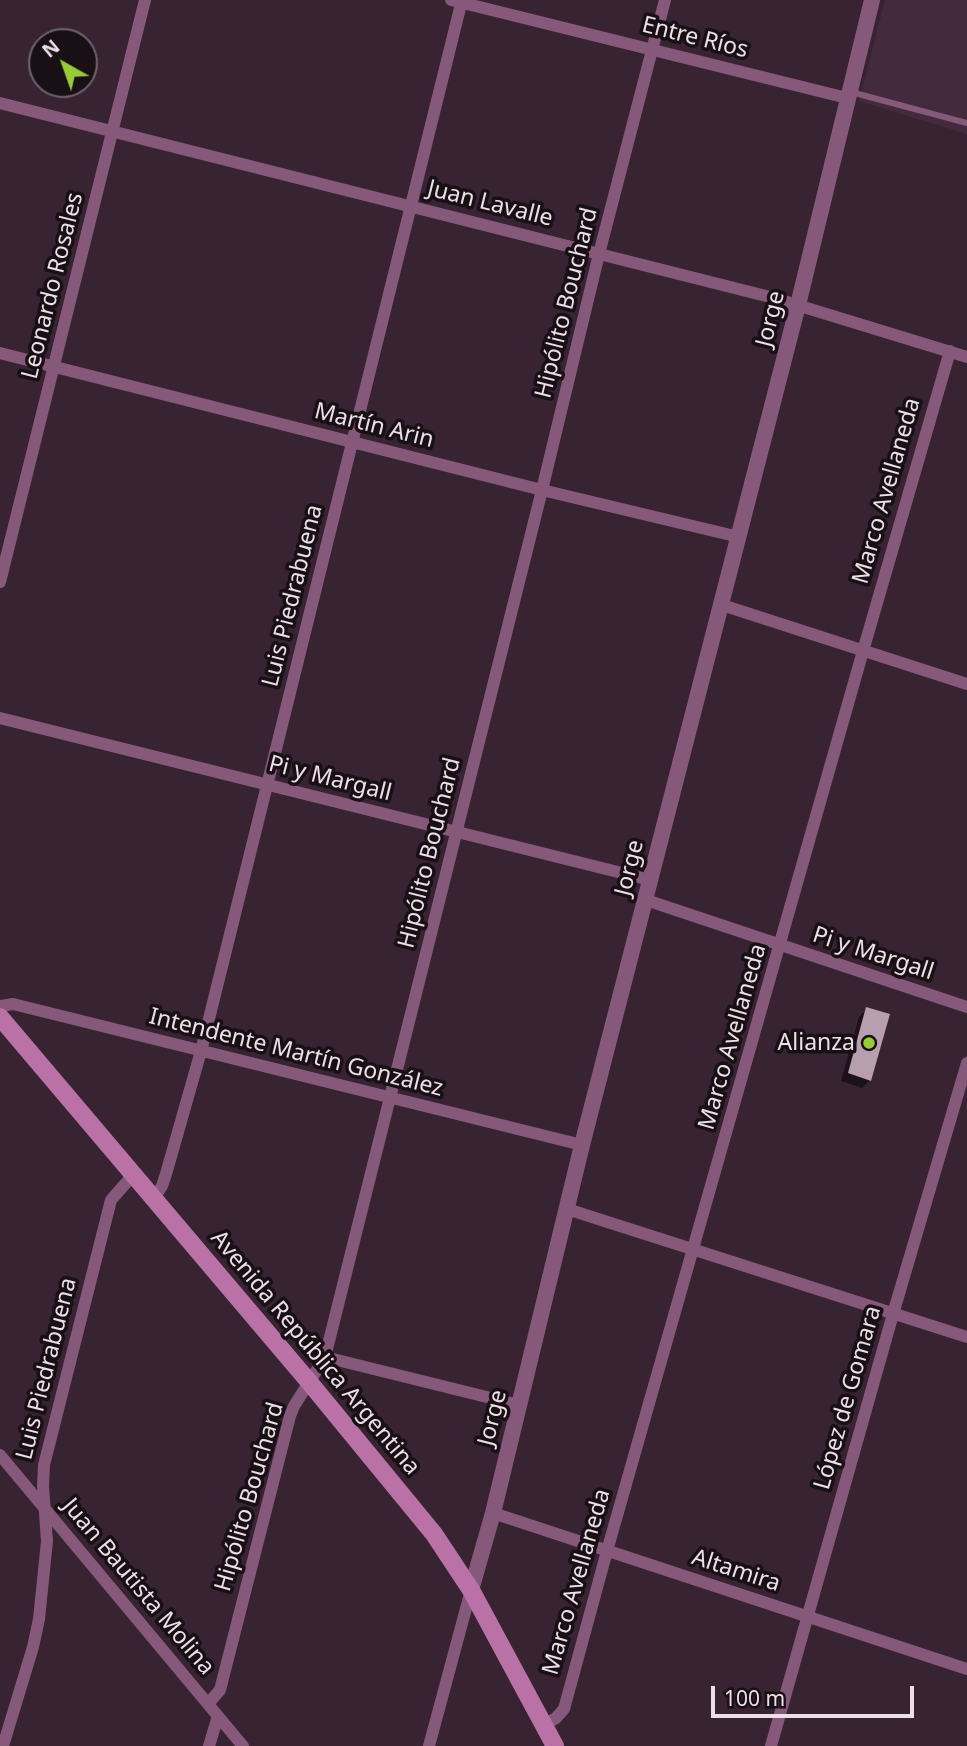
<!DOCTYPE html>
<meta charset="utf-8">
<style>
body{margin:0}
#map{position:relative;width:967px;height:1746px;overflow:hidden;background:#372332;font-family:"Noto Sans",sans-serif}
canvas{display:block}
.north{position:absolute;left:28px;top:28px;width:70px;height:70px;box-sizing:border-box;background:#191016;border:2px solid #6e636a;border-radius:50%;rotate:320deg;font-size:19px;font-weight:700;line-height:28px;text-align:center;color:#eddfe8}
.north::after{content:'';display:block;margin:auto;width:24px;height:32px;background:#97cc38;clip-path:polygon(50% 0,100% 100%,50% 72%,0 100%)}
.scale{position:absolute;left:711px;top:1686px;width:203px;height:32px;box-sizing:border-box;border:4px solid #eddfe8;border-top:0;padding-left:9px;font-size:21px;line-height:24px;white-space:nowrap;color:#eddfe8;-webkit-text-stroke:5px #191016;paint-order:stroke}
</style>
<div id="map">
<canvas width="967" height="1746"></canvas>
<div class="north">N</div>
<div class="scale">100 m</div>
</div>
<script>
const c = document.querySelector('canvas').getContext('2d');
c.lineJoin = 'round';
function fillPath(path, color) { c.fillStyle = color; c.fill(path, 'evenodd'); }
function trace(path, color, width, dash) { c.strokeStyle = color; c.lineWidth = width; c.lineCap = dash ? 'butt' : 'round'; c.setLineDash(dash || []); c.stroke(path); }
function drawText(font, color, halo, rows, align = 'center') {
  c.font = font + ' "Noto Sans",sans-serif'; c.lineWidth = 7; c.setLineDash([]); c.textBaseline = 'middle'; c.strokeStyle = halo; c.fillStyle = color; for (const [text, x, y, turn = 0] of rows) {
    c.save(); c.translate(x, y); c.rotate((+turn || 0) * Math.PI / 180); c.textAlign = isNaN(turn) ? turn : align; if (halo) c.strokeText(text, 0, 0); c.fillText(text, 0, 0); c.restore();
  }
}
const built = new Path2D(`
 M885,0H967V134L859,101Z`);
const shadow = new Path2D(`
 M867,1009L870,1080L862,1088L841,1081L859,1017Z`);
const building = new Path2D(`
 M866,1007L890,1014L871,1081L848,1073Z`);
const service = new Path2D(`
 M851,92L967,123`);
const minor = new Path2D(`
 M451,0L847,98
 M0,103L774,298L967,357
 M0,353L542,490L739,537
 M0,582L145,0
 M722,605L967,684
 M0,718L650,880
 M646,900L967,1007
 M0,1006L13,1004L582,1145
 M154,1198L162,1186L166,1174L201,1051L462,0
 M567,1209L967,1337
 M325,1357L519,1405
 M0,1455L243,1746
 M493,1513L967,1669
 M208,1704L220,1690L290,1416L294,1406L325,1357L542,490L599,254L665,0
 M544,1725L556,1718L564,1709L607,1551L863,651L950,351
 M3,1746L33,1647L39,1619L47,1541L43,1486L44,1465L111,1200L133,1175
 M209,1746L218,1716
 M429,1746L471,1590
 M771,1746L893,1314L967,1063`);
const tertiary = new Path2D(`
 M471,1590L493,1513L582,1145L798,305L872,0`);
const secondary = new Path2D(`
 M0,1017L310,1383L434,1534L471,1590L555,1746`);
const markers = [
 [869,1043,7,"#97cc38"]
];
const streetNames = [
 ["Entre Ríos",695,38,14],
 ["Juan Lavalle",490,204,14],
 ["Leonardo Rosales",53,286,-76],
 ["Hipólito Bouchard",567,303,-76],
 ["Jorge",771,319,-76],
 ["Martín Arin",374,426,14],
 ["Marco Avellaneda",887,491,-74],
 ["Luis Piedrabuena",293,596,-76],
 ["Pi y Margall",330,779,14],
 ["Hipólito Bouchard",430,853,-76],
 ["Jorge",630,868,-76],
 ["Pi y Margall",873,954,18],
 ["Marco Avellaneda",733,1037,-74],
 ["Intendente Martín González",296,1053,14],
 ["Avenida República Argentina",315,1353,50],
 ["Luis Piedrabuena",47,1369,-76],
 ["López de Gomara",848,1398,-74],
 ["Jorge",493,1418,-76],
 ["Hipólito Bouchard",250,1497,-74],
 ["Altamira",736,1571,18],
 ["Marco Avellaneda",577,1582,-74],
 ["Juan Bautista Molina",138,1587,50]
];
const poiNames = [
 ["Alianza",855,1043]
];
fillPath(built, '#442a3d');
fillPath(shadow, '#0007');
fillPath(building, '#b89fb0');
trace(service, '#86597a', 6);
trace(minor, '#86597a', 12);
trace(tertiary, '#86597a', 16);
trace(secondary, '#ba71a6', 18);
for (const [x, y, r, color] of markers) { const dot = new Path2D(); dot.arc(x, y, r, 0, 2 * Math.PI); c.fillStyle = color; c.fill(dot); trace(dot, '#191016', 2.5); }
drawText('23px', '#eddfe8', '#191016', streetNames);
drawText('23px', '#eddfe8', '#191016', poiNames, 'right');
</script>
